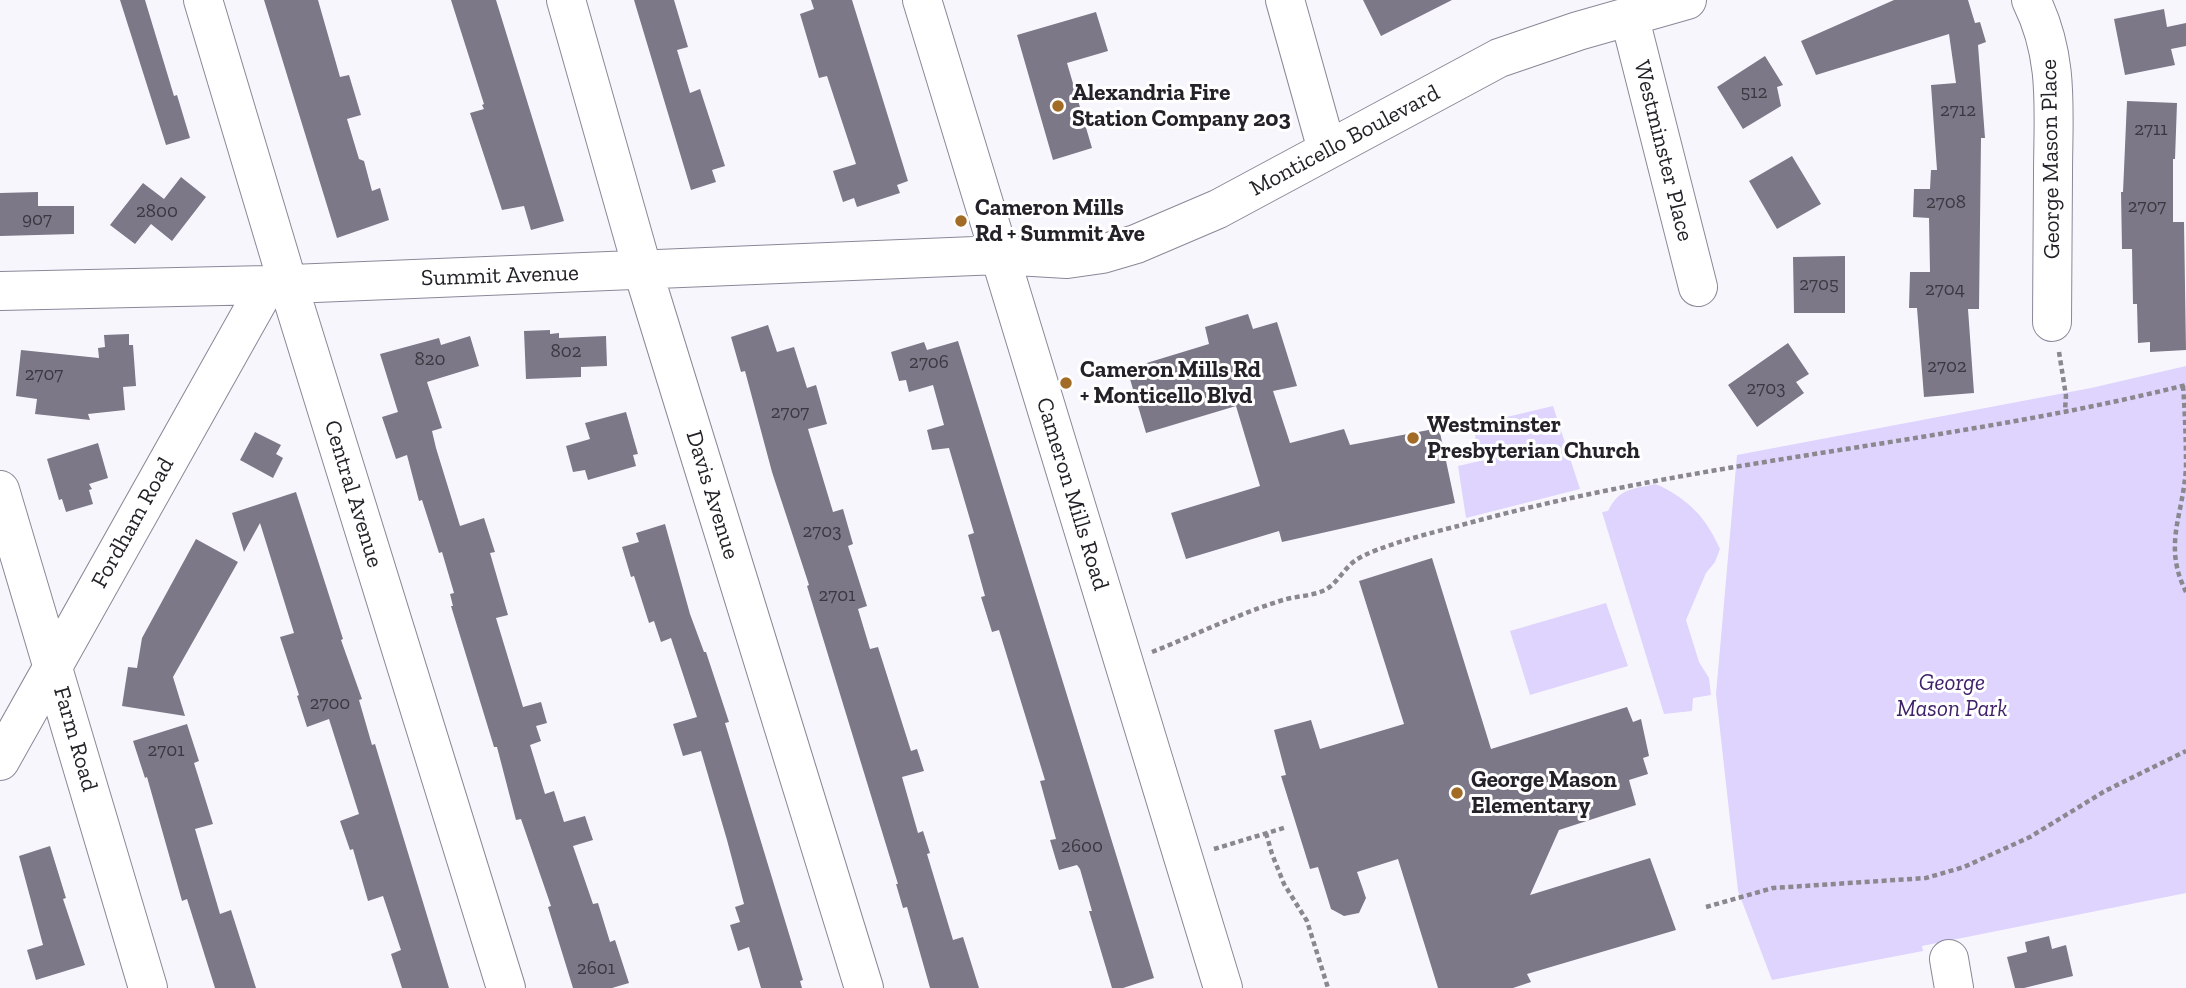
<!DOCTYPE html>
<style>
body{margin:0}
canvas{display:block;background:#f8f6fd}
</style>
<canvas width="2186" height="988"></canvas>
<script>
const c = document.querySelector('canvas').getContext('2d');
c.lineJoin = 'round';
function fillPath(path, color) { c.fillStyle = color; c.fill(path, 'evenodd'); }
function trace(path, color, width, dash) { c.strokeStyle = color; c.lineWidth = width; c.lineCap = dash ? 'butt' : 'round'; c.setLineDash(dash || []); c.stroke(path); }
function drawText(font, color, halo, rows, align = 'center') {
  c.font = font + ' "Zilla Slab",serif'; c.lineWidth = 6; c.setLineDash([]); c.textBaseline = 'middle'; c.strokeStyle = halo; c.fillStyle = color; for (const [text, x, y, turn = 0] of rows) {
    c.save(); c.translate(x, y); c.rotate((+turn || 0) * Math.PI / 180); c.textAlign = isNaN(turn) ? turn : align; if (halo) c.strokeText(text, 0, 0); c.fillText(text, 0, 0); c.restore();
  }
}
const green = new Path2D(`
 M2186,366V893L1922,946L1923,951L1772,980L1738,891L1716,694L1737,455L2091,388Z
 M1553,406L1580,489L1466,518L1458,466L1480,461L1473,425Z
 M1656,484C1688,499 1706,517 1720,549L1715,562L1706,573L1686,620L1699,662L1709,678L1711,695L1693,698L1692,711L1664,714L1602,512L1608,511C1619,488 1633,489 1656,484Z
 M1606,603L1628,666L1530,695L1510,631Z`);
const building = new Path2D(`
 M120,0H145L174,96L177,95L190,138L166,145Z
 M264,0H318L340,77L349,75L361,115L347,119L359,159L364,161L372,191L380,188L389,220L337,238Z
 M451,0H496L564,221L531,230L524,206L502,210L470,113L484,109L482,105L484,104Z
 M634,0H674L688,47L677,50L690,93L700,89L725,166L712,170L716,182L691,190Z
 M811,0H852L908,181L897,185L900,193L857,207L854,198L843,202L833,171L856,164L827,76L819,78L800,14L814,9Z
 M1363,0H1452L1381,36Z
 M1894,0H1968L1975,23L1980,22L1986,42L1978,45L1985,138H1981L1979,309H1968L1974,393L1924,397L1917,308H1909L1910,272H1930L1929,218L1913,217L1914,189H1930L1931,170H1937L1931,85L1956,83L1949,34L1816,75L1801,41Z
 M2164,9L2167,27L2186,23V46L2171,49L2175,65L2125,75L2114,19Z
 M1096,12L1108,51L1067,63L1092,148L1053,160L1017,35Z
 M1765,56L1783,85L1777,87L1781,106L1743,129L1717,87Z
 M2127,101L2177,103L2175,159H2173V222H2184L2186,350L2150,352V342L2138,343L2137,304H2133L2132,249H2122L2121,192H2123Z
 M1792,156L1821,204L1777,229L1749,181Z
 M181,177L206,197L172,241L151,224L135,244L110,225L143,183L164,199Z
 M38,192V206H74V234L0,236V193Z
 M1845,256V313H1794L1793,257Z
 M1248,314L1253,329L1277,322L1297,386L1273,391L1290,443L1344,429L1350,445L1439,428L1455,503L1282,542L1279,531L1186,559L1171,513L1260,486L1236,406L1146,433L1127,369L1209,344L1205,327Z
 M768,325L777,352L794,347L807,388L816,385L827,424L808,429L833,512L843,509L853,544L848,546L867,606L858,609L870,649L878,647L911,751L917,749L924,771L902,777L918,833L923,831L930,853L927,854L953,940L963,937L979,988H930L907,907L903,908L896,884H898L807,586L809,585L772,472L745,371L741,372L731,337Z
 M550,330V334L559,333V338L606,336L607,366L581,367V377L526,379L524,331Z
 M129,334V345H133L136,386L123,387L125,410L88,414L90,420L35,414L37,399L16,396L21,350L99,358L98,348L105,347L104,335Z
 M470,336L479,366L427,382L442,428L432,431L436,448L460,526L484,518L495,552L490,553L508,615L496,618L523,707L541,702L547,723L536,726L541,741L530,745L545,794L554,791L564,822L585,816L593,840L573,846L593,904L598,903L610,942L615,940L629,983L612,988H573L548,907L551,906L521,819L516,820L497,747H494L451,606H453L450,594L454,593L442,552L439,553L422,500L419,501L407,455L396,459L382,417L398,412L380,354L439,338L441,345Z
 M958,341L1154,978L1123,988H1112L1089,911H1092L1080,869L1077,865L1059,870L1050,840L1056,839L1040,781L1045,780L999,630L992,632L981,597L985,596L968,535L974,533L949,448L932,450L927,430L944,425L933,385L909,392L906,380L899,381L891,352L924,342L927,350Z
 M1788,343L1809,374L1796,382L1804,393L1757,427L1728,385Z
 M626,412L638,454L633,455L636,466L588,480L585,470L573,472L566,446L590,439L585,423Z
 M255,432L281,445L276,454L283,458L273,478L240,460Z
 M98,443L108,478L89,484L92,489L89,490L93,504L66,512L62,499L59,500L47,459Z
 M296,492L343,639L341,640L362,699L359,700L372,745L375,744L449,988H402L391,954L401,950L383,896L368,901L353,849L350,850L340,821L359,814L329,719L307,727L297,696L299,695L280,637L294,633L260,523L244,552L232,513Z
 M665,524L690,614L704,652H706L729,722L725,723L803,980L800,981L802,988H761L749,947L738,951L730,925L740,922L735,907L744,904L727,840L701,751L683,756L673,724L697,717L671,638L661,642L654,621L649,623L634,576L631,577L622,547L639,542L636,533Z
 M196,539L238,562L173,677L185,716L122,706L128,667L137,668L142,638Z
 M1432,558L1491,749L1627,707L1633,722L1641,719L1649,756L1643,758L1648,774L1629,780L1636,805L1559,830L1530,895L1650,858L1676,930L1527,974L1531,982L1513,988H1438L1398,859L1357,872L1366,898L1359,913L1344,916L1331,909L1318,867L1310,869L1281,776L1286,775L1274,730L1311,720L1320,749L1404,724L1359,581Z
 M187,724L199,761L194,763L213,824L195,829L220,914L231,910L256,988H215L187,899L182,901L147,777L145,778L133,741Z
 M50,846L66,898L63,899L85,965L36,980L27,950L43,945L19,856Z
 M2049,936L2052,949L2066,945L2073,976L2024,988H2015L2007,957L2027,952L2025,942Z`);
const path = new Path2D(`
 M2059,352L2066,396L2065,410
 M2183,386C2185,412 2186,440 2186,466C2184,515 2162,544 2186,592
 M1152,652C1195,635 1238,614 1283,600C1296,596 1313,596 1325,590C1338,583 1344,568 1356,560C1375,547 1434,532 1458,526C1697,459 1946,445 2186,385
 M1266,833L1272,854L1284,884L1307,921L1328,988
 M1214,849L1287,827
 M1706,907L1773,888L1926,878L1964,867L2030,837L2105,791L2186,751`);
const minor = new Path2D(`
 M203,0L288,284L506,988
 M566,0L643,271L864,988
 M922,0L1223,988
 M1285,0L1327,150
 M2031,0C2060,58 2053,112 2053,175C2053,224 2052,273 2052,322
 M1629,15L1698,287
 M0,291L267,285L999,255L1067,259L1102,254L1136,244L1218,209L1499,58L1578,31L1687,0
 M0,490L148,988
 M0,761L267,285
 M1949,959L1954,988`);
const markers = [
 [1058,106,7,"#a26c26"],
 [961,221,7,"#a26c26"],
 [1066,383,7,"#a26c26"],
 [1413,438,7,"#a26c26"],
 [1457,793,7,"#a26c26"]
];
const numberNames = [
 ["512",1754,93],
 ["2712",1958,111],
 ["2711",2151,130],
 ["2708",1946,203],
 ["2707",2147,207],
 ["2800",157,212],
 ["907",37,220],
 ["2705",1819,285],
 ["2704",1945,290],
 ["802",566,352],
 ["820",430,360],
 ["2706",929,363],
 ["2702",1947,367],
 ["2707",44,375],
 ["2703",1766,389],
 ["2707",790,413],
 ["2703",822,532],
 ["2701",837,596],
 ["2700",330,704],
 ["2701",166,751],
 ["2600",1082,847],
 ["2601",596,969]
];
const poiNames = [
 ["Alexandria Fire",1072,93],
 ["Station Company 203",1072,119],
 ["Cameron Mills",975,208],
 ["Rd + Summit Ave",975,234],
 ["Cameron Mills Rd",1080,370],
 ["+ Monticello Blvd",1080,396],
 ["Westminster",1427,425],
 ["Presbyterian Church",1427,451],
 ["George Mason",1471,780],
 ["Elementary",1471,806]
];
const streetNames = [
 ["Monticello Boulevard",1345,141,-28],
 ["Westminster Place",1663,151,76],
 ["George Mason Place",2051,159,-91],
 ["Summit Avenue",500,276,-2],
 ["Central Avenue",353,494,73],
 ["Cameron Mills Road",1072,494,73],
 ["Davis Avenue",712,495,73],
 ["Fordham Road",133,523,-61],
 ["Farm Road",75,739,74]
];
const parkNames = [
 ["George",1952,683],
 ["Mason Park",1952,709]
];
fillPath(green, '#dfd4fd');
fillPath(building, '#7c7888');
trace(minor, '#8c8798', 40);
trace(path, '#8a888e', 4.5, [5, 3.5]);
trace(minor, '#fff', 38);
for (const [x, y, r, color] of markers) { const dot = new Path2D(); dot.arc(x, y, r, 0, 2 * Math.PI); c.fillStyle = color; c.fill(dot); trace(dot, '#fff', 2.5); }
drawText('19px', '#3a3840', null, numberNames);
drawText('bold 23px', '#242228', '#fff', poiNames, 'left');
drawText('23px', '#242228', '#fff', streetNames);
drawText('italic 23px', '#3f216a', '#fff', parkNames);
</script>
